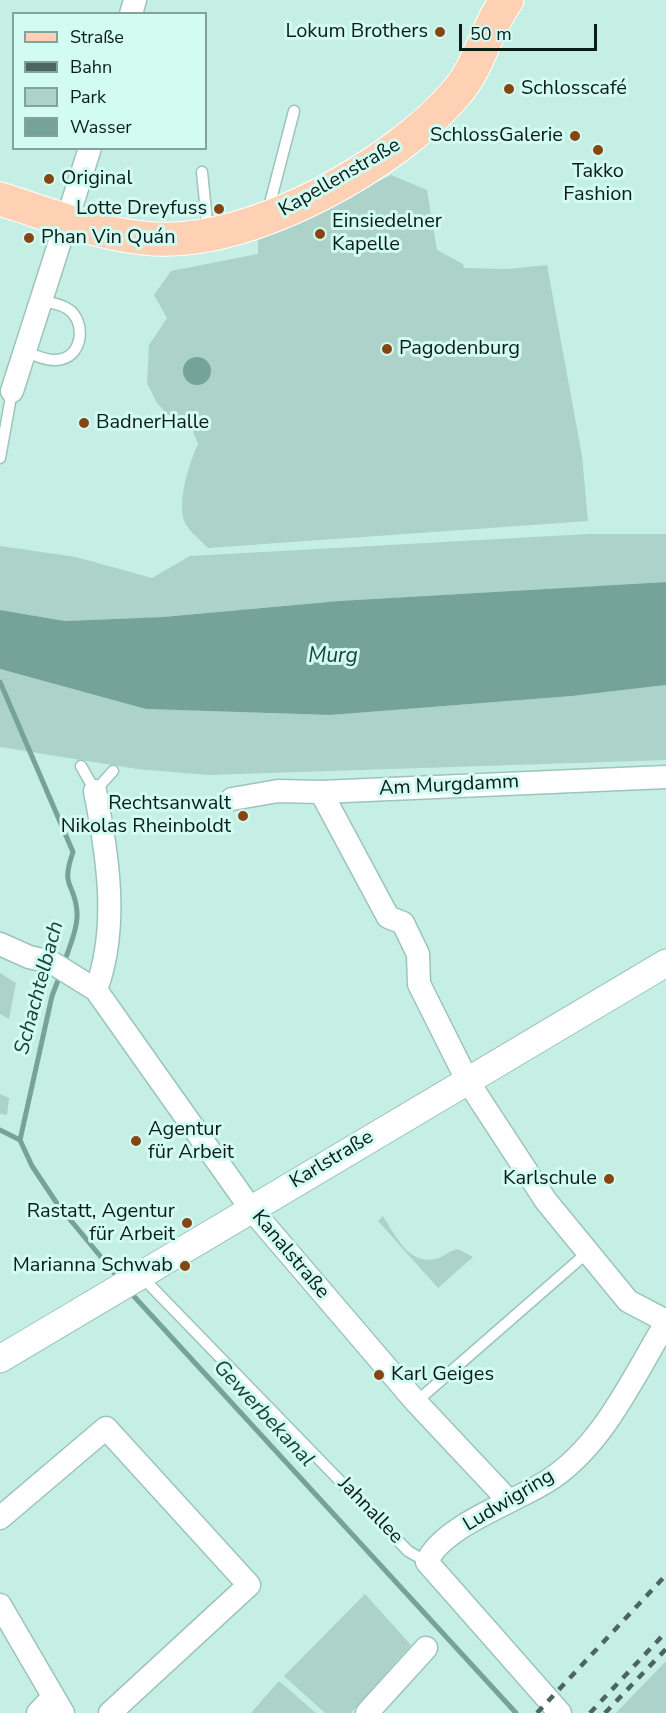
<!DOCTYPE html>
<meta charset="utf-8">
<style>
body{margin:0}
#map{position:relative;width:666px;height:1713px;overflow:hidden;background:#c5efe5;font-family:"Nunito Sans",sans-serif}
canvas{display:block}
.legend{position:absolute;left:12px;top:12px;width:195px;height:138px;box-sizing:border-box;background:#d2fcf2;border:2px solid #82a29b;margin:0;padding:8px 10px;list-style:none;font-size:18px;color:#0b1b18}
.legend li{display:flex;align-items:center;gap:12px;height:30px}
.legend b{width:30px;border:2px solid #82a29b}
.scale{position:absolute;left:459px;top:24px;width:138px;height:27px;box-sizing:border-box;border:3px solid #0b1b18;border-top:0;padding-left:8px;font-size:18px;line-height:21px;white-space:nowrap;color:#0b1b18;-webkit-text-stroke:4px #d2fcf2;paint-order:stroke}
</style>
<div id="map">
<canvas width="666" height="1713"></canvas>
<ul class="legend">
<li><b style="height:8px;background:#fed0b4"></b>Straße</li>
<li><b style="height:8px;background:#4c655f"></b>Bahn</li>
<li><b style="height:16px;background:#acd2c9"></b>Park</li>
<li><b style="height:16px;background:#76a399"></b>Wasser</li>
</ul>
<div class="scale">50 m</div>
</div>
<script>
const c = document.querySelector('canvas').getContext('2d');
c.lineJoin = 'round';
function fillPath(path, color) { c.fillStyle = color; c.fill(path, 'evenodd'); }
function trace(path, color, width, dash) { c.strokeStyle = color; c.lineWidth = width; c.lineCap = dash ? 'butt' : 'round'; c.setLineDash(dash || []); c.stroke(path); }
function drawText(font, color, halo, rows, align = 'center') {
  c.font = font + ' "Nunito Sans",sans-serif'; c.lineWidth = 6; c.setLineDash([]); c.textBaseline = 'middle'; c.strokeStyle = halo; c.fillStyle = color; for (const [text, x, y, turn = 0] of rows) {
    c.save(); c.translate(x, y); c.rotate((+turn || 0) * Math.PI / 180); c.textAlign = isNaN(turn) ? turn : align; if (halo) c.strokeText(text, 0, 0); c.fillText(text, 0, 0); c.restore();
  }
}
const green = new Path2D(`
 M391,175L427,190L437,250L463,264L464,268L509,269L547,265L582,456L588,521L208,548C201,541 189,531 185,523C176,502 190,462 198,444L190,424L167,414L157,403L147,383L149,345L167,318L154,295L171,271L258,254V235L329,206Z
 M589,534H666V582L339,601L163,617L65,621L0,610V546L76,557L152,578L190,556Z
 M0,669L146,709L330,715L572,696L666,685V760L208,775L137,769L0,747Z
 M0,973L16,983L9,1019L0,1014Z
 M0,1094L9,1098L7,1115L0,1114Z
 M383,1216C396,1236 408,1265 436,1259C444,1257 450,1250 458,1249L473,1257L438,1288L378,1221Z
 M365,1594L411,1645L351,1713H325L284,1676Z
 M666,1661V1713H616Z
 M279,1681L316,1713H251Z`);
const water = new Path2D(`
 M183 371a14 14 0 1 1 28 0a14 14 0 1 1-28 0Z
 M666,582V685L572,696L330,715L146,709L0,669V610L65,621L163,617L339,601Z`);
const stream = new Path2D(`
 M0,682L73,852C60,889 75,882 77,912C78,928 69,948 64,963
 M0,1130L20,1140L32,1166L58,1205L120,1280
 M20,1140L52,996L60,975
 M130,1292L516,1713`);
const service = new Path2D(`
 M202,172L208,231
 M268,211L294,111
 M25,352C36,355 50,363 62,359C83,354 86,321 68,309C61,304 50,303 41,300
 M0,458L12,391
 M81,766L95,791L113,771
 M141,1276L408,1551L427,1562
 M416,1402L588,1252`);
const minor = new Path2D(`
 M131,14L135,0
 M12,391L90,148
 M95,791C108,856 119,927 96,990
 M321,792L388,917L403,923L418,954L419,984L467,1080L546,1201L628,1301L666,1321
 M232,799L278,791L321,792L666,777
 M0,944L29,957L51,962L96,990L251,1209L416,1402L508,1500
 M0,1518L106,1428L249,1585L110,1713
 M0,1605L63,1713
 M38,1713L53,1697
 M367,1713L426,1648
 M560,1713L427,1562C441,1527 514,1502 546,1482C602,1448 633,1377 666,1323`);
const tertiary = new Path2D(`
 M0,1359L666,963`);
const primary = new Path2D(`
 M0,199C49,214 102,236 154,239C252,245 395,165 457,92C480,65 486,28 507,0`);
const rail = new Path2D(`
 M537,1713L666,1575
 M590,1713L666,1632
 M605,1713L666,1649`);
const markers = [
 [440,32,6,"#874513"],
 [509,89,6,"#874513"],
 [575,136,6,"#874513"],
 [598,150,6,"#874513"],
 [49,179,6,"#874513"],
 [219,209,6,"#874513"],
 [320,234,6,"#874513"],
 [29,238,6,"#874513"],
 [387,349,6,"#874513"],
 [84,423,6,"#874513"],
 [243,816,6,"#874513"],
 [136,1141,6,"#874513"],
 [609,1179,6,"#874513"],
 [187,1223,6,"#874513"],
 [185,1266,6,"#874513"],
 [379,1375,6,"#874513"]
];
const poiNames = [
 ["Lokum Brothers",428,32,"right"],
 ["Schlosscafé",521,89],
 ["SchlossGalerie",563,136,"right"],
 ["Takko",598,172,"center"],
 ["Fashion",598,195,"center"],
 ["Original",61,179],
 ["Lotte Dreyfuss",207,209,"right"],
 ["Einsiedelner",332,222],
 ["Kapelle",332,245],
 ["Phan Vin Quán",41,238],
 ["Pagodenburg",399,349],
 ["BadnerHalle",96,423],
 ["Rechtsanwalt",231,804,"right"],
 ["Nikolas Rheinboldt",231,827,"right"],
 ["Agentur",148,1130],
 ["für Arbeit",148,1153],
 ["Karlschule",597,1179,"right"],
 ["Rastatt, Agentur",175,1212,"right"],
 ["für Arbeit",175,1235,"right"],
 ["Marianna Schwab",173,1266,"right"],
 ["Karl Geiges",391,1375]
];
const streetNames = [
 ["Kapellenstraße",340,178,-30],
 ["Am Murgdamm",449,786,-3],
 ["Karlstraße",332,1160,-31],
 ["Kanalstraße",290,1255,50],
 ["Ludwigring",509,1501,-31],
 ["Jahnallee",370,1511,46]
];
const waterNames = [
 ["Murg",333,657],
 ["Schachtelbach",40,988,-75],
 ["Gewerbekanal",263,1414,47]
];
fillPath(green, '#acd2c9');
fillPath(water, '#76a399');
trace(stream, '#76a399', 5);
trace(service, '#9cc4bb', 13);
trace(minor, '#9cc4bb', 25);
trace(tertiary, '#9cc4bb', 29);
trace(primary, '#fff', 35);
trace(service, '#fff', 10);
trace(minor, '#fff', 22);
trace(tertiary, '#fff', 27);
trace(primary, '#fed0b4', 33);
trace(rail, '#4c655f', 4.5, [8, 8]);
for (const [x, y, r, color] of markers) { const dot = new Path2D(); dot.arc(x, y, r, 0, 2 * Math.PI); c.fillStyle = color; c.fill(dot); trace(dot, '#d2fcf2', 2); }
drawText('20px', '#0b1b18', '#d2fcf2', poiNames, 'left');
drawText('20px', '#0b1b18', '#d2fcf2', streetNames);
drawText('italic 21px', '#18413a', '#d2fcf2', waterNames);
</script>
